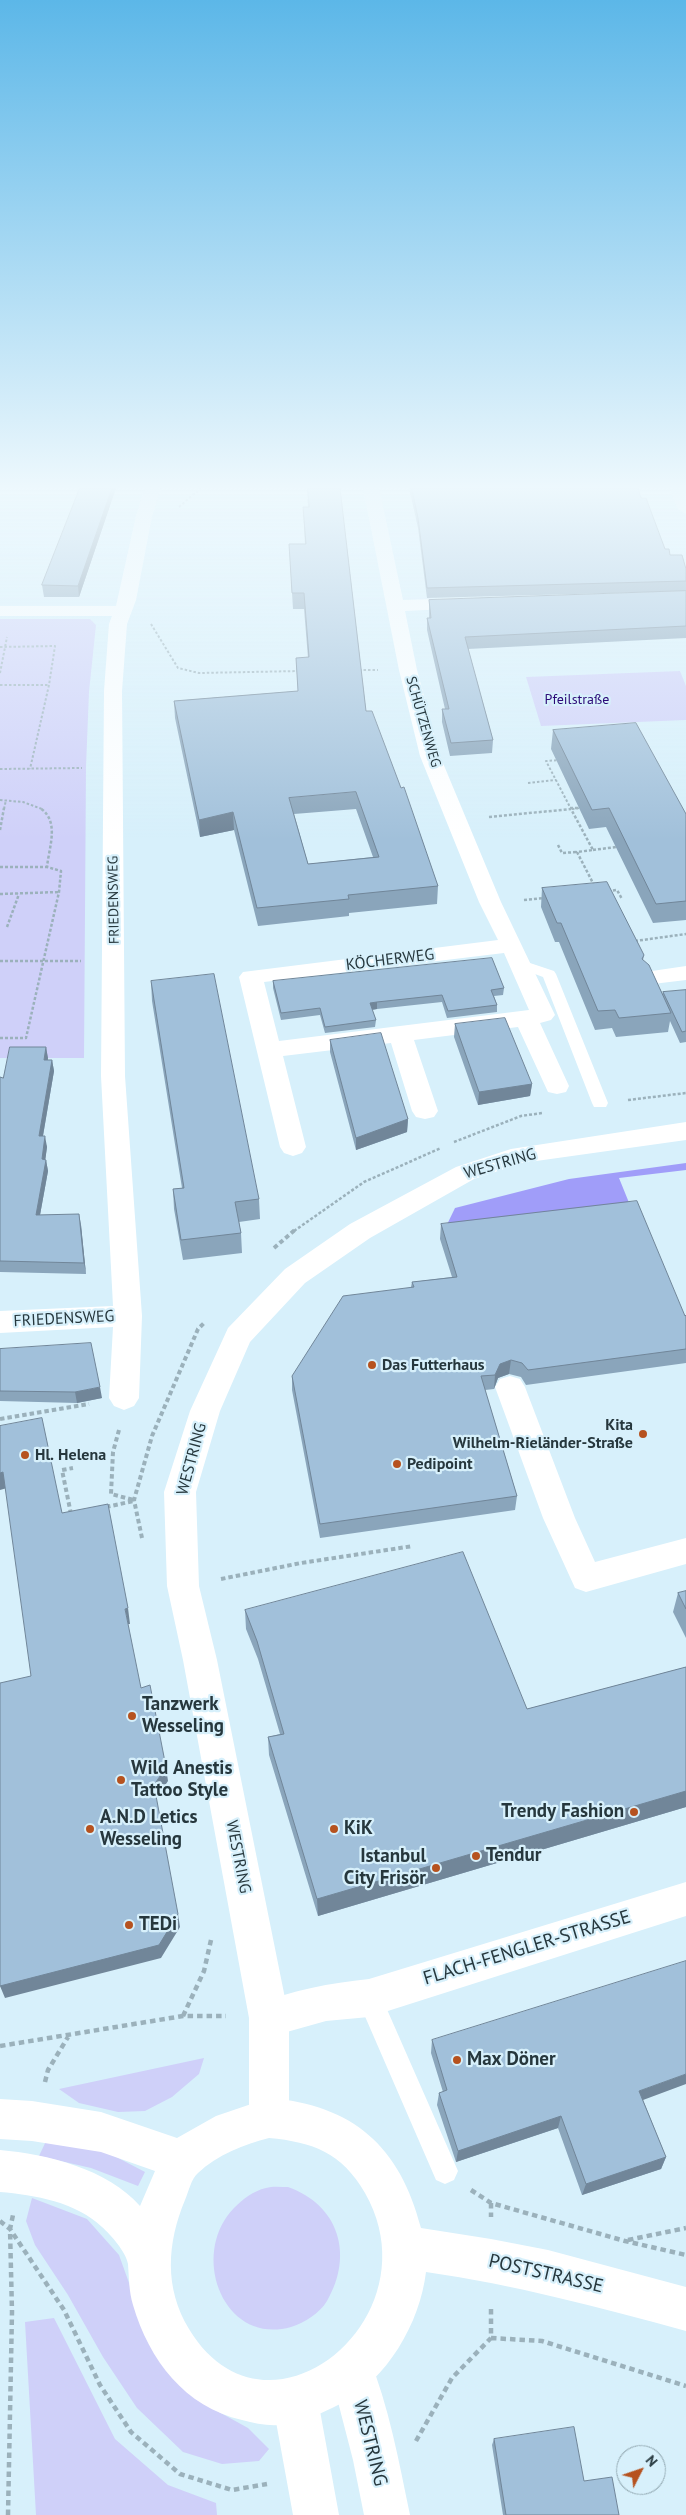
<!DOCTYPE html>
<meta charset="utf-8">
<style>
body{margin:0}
#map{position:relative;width:686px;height:2515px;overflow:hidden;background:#d7f0fb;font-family:"PT Sans",sans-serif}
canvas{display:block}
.north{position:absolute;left:616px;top:2445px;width:50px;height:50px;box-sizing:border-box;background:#d7f0fb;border:1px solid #90a6af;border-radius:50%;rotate:49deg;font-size:14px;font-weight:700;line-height:20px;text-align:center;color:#26373d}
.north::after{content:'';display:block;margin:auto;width:18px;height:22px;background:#b6521f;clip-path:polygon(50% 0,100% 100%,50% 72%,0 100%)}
</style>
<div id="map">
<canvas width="686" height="2515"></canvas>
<div class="north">N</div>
</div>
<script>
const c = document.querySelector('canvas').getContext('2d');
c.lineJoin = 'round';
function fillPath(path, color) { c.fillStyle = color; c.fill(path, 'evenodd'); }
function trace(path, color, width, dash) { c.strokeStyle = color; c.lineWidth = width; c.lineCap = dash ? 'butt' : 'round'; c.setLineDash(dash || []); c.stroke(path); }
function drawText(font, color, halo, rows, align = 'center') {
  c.font = font + ' "PT Sans",sans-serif'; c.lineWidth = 4.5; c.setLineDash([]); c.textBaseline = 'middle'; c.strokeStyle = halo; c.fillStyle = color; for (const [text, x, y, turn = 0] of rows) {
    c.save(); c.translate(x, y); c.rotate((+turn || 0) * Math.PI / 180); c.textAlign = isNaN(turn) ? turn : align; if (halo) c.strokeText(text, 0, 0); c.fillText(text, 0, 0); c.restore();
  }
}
const green = new Path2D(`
 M0,619H90L96,625L89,692L86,767L84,1058H0Z
 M680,671L686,686V720L541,726L526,677Z
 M204,2058L199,2074L172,2097L145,2111L118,2112L79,2103L59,2089Z
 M47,2139L101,2149L145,2172L138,2186L91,2168L39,2156Z
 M288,2187C339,2205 354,2255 327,2301C320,2313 304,2323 291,2327C223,2346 189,2254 234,2208C243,2199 253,2191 266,2188C272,2186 281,2187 288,2187Z
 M32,2198L87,2219L119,2255L147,2333L219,2412L248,2428L269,2449L259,2461L222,2464L183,2452L137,2408L103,2357L68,2295L35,2245L26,2221Z
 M54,2318L115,2439L168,2485L216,2503L217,2515H36L25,2322Z`);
const forest = new Path2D(`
 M686,1163V1170L619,1178L634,1215L440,1239L455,1208L569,1179Z`);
const pathFar3 = new Path2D(`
 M179,507L201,488
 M151,624L178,668L199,673L300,671
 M0,647L55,646L49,685L30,769
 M359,670H378
 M0,673L7,637
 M0,685H49
 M561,760L546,761L571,809
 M0,769L82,768
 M528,783L556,780
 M0,800L23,802L42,809
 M4,809L6,800
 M572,809L580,808`);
const pathFar2 = new Path2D(`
 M570,808H580
 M489,817L571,809L593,850L577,852L595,887
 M0,830L4,808
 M558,845L562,853L577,852
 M593,850L616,847
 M0,867H47
 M608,891L617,890L622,899
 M0,894L59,892
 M524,900L545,898
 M7,927L19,894
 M635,941L686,934
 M0,961H81
 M0,1038H26L59,892L61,871L47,867C49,847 60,821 40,808
 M628,1100L686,1093
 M454,1142L521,1116L542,1113
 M294,1231L364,1182L441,1148`);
const pathFar1 = new Path2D(`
 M274,1248L296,1229
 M0,1419L89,1404
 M119,1430L113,1452L111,1494L134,1500
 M106,1507L134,1501
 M71,1514L62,1470L73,1468
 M142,1538L134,1500L152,1436L198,1329L205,1322
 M221,1579L301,1563L413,1546`);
const path = new Path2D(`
 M183,2016L204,1971L211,1940
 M0,2046L183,2016H226
 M45,2082L48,2070L68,2037
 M471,2190L491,2203L625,2241L686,2255
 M491,2203V2217
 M0,2221L10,2229L64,2310L100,2385L131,2432L180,2474L232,2490L267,2484
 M628,2240L686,2228
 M491,2338L542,2341L686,2386
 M416,2441L452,2378L491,2338V2306
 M8,2515L12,2312L10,2229L13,2215`);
const service = new Path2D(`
 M521,960L554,971L556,974L608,1103L606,1107H594L592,1103L543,977L516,967L514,964Z
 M369,1986L378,1989L458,2171L454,2180L445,2184L436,2180L357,1998L360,1989Z`);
const pedestrian = new Path2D(`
 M686,1882V1916L369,2017L326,2021L269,2037L256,2031L250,2018L256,2005C292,1990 330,1983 369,1979Z`);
const minor = new Path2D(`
 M145,488H161L152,516L136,600L127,624L122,691L125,1076L142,1316L139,1398L134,1406L124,1410L114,1406L109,1398L113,1327L0,1333V1311L113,1306L101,1076L104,691L109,624L112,616H0V606H116L136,516Z
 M363,488H379L403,600L467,598L473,599L476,603L473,607L467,608L405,611L417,670L440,756L501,902L555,1015L551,1020L540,1023L569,1086L566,1092L557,1094L548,1092L518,1027L414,1040L438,1111L434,1117L425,1119L416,1117L412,1111L391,1043L283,1056L306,1147L302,1153L293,1156L284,1153L280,1147L239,977L243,972L498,940L479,902L420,756L399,670ZM504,953L529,1010L279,1041L264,982Z
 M669,488H685L686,514L678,509Z
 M686,966V980L653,984L645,982L641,977L645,972Z
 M686,1122V1140L522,1163L474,1179L370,1238L305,1283L250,1342L220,1411L196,1492L199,1586L217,1660L289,2018V2118L283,2132L269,2138L255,2132L249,2118V2018L183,1660L167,1586L164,1492L190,1411L228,1328L285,1269L350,1224L456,1167L511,1149Z
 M510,1376L520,1379L525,1387L575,1518L595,1562L686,1538V1564L586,1592L575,1588L543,1518L495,1387L500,1379Z
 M352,2349L368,2355C389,2406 399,2462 410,2515H364L353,2460L330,2371L336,2355Z
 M295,2377L311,2384L318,2400L339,2515H293L272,2400L279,2384Z`);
const tertiary = new Path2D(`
 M269,2098C353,2105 400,2146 421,2228L491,2239L548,2250L686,2287V2331C598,2307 516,2285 426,2272C420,2323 387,2380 340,2404C323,2413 306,2420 287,2424C272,2427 257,2424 242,2420C185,2407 149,2360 133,2305C129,2292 129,2278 128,2264C126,2252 111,2235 102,2227C76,2202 35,2195 0,2192V2150C47,2154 108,2169 140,2206L155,2171L101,2152L32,2141L0,2139V2099L32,2101L101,2112L177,2138L216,2116ZM269,2138C313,2142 342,2153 365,2193C437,2319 266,2457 189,2329C164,2288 167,2243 185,2200C189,2191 191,2179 198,2173C217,2155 245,2144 269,2138Z`);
const wall = new Path2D(`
 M80,488H116L79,597H44L42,585Z
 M307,488H340L366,711L438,886L437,904L349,913V916L258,926L234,830L200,837L175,718L174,701L298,691L296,658H308L304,609H293L289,544H305L303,507H308ZM356,809L373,857L308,864L294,814Z
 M409,488H638L641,498L665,549L670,555L686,581V591L427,598L418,528Z
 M686,591V638L468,649L493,740L492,753L450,756L442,722V709H445L427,630V618H429V600Z
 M553,730L686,814V920L653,923L606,827L589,829L551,749Z
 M542,888L644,955L643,960L663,994V992L686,990V1042L680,1043L670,1021L668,1032L616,1037L612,1028L595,1030L559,942H555L541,907Z
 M151,981L259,1199L260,1219L239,1222L241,1233L242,1253L183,1260L174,1209L173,1189L182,1188L152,1001Z
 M273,981L504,988L503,995L494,996L497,1005V1012L447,1018L442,1002L377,1009L372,1010L376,1020L375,1027L325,1033L320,1015L281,1020L273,988Z
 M455,1024L532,1084L530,1096L478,1105L454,1037Z
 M330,1040L408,1119L407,1132L356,1150L330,1052Z
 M46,1047L48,1060H52L54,1071L43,1136L47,1147L45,1160H46L48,1171L40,1215L81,1225L86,1274L0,1272V1077L3,1078Z
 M441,1224L685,1316L686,1315V1363L526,1385L521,1377L509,1374L498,1378L494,1389L485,1390L517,1496L515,1510L320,1538L292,1390V1376L411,1287L412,1282L452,1277L440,1239Z
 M0,1349L102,1398L77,1403L0,1401Z
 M686,1591V1638L673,1612L678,1593Z
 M245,1610L527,1709L686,1667V1807L318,1916L269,1755L268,1737L280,1734L258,1659L246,1629Z
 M432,2040L643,2100L666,2157L661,2169L582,2195L558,2128L456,2162L437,2105L439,2093L443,2092L431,2053Z
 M494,2439L584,2481L619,2515H503L492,2445Z`);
const shadedWall = new Path2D(`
 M112,488H116L79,597L78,586Z
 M233,812L234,830L200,837L199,820Z
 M377,1002V1009L370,1010V1003Z
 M46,1047L48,1058L46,1071L44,1060Z
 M52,1060L54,1071L41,1147L39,1136Z
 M532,1084L530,1096L478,1105L479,1092Z
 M408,1119L407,1132L356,1150V1138Z
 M45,1136L47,1147L44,1170L42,1159Z
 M46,1160L48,1171L38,1226L36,1215Z
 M79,1214L81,1225L86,1274L84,1263Z
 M511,1360L509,1374L498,1378L494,1389L495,1375L500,1364Z
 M100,1387L102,1398L77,1403L75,1392Z
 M3,1472L7,1488L0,1490V1473Z
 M128,1608L130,1624H128L125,1609Z
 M166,1767L168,1781L156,1799L154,1785Z
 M686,1791V1807L318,1916L317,1899Z
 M178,1914L180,1927L161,1958L5,1998L0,1986V1976Z
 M686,2074V2084L635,2103L639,2091Z
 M561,2116L558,2128L456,2162L458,2151Z
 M666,2157L661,2169L582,2195L586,2184Z`);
const building = new Path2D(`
 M80,488H112L78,586L42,585Z
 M308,488H340L366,711H372L401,788L404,787L438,886L348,895L349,899L257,908L233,812L199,820L174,701L298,691L296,658L309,657L304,593H292L289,544H306L303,507H309ZM356,792L379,857L308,864L289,798Z
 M412,488H638L641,498H646L665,549H669L670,555H682L686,569V581L427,588L418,518Z
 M686,591V626L465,637L493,740L451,743L442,709H449L427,618H431L429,600Z
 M636,723L686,814V901L656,904L609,808L592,810L553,730Z
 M607,882L644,955L642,959L649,965L671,1013L619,1018L615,1010L598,1011L561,923H557L542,888Z
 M492,958L504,988L491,990L497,1005L448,1011L442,995L377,1002L370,1003L376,1020L325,1027L320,1008L281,1013L273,981Z
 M214,974L259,1199L235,1202L241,1233L181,1240L173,1189L184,1188L151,981Z
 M686,990V1031L682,1032L663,992Z
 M505,1018L532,1084L479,1092L455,1024Z
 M381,1033L408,1119L356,1138L330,1040Z
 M10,1047H46L44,1060H52L39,1136H45L42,1159L46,1160L36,1215L79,1214L84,1263L0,1261V1077L3,1078Z
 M637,1201L685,1316L686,1315V1349L528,1370L522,1363L511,1360L500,1364L495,1375L481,1376L517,1496L320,1524L292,1376L343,1296L414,1287L412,1282L457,1277L441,1224Z
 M91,1343L100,1387L75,1392L0,1391V1349Z
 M42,1418L62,1513L108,1504L128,1608L125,1609L141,1688L150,1685L166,1767L154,1785L178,1914L159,1945L0,1986V1683L31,1676L3,1472L0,1473V1426Z
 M463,1552L527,1709L686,1667V1791L317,1899L268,1737L284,1734L257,1641L245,1610Z
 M686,1591V1609L678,1593Z
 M686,1961V2074L639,2091L666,2157L586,2184L561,2116L458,2151L439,2093L447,2090L432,2040Z
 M574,2427L584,2481L612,2477L619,2515H506L494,2439Z`);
const markers = [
 [372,1365,5,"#b6521f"],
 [643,1434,5,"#b6521f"],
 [25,1455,5,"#b6521f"],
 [397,1464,5,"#b6521f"],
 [132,1716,5,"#b6521f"],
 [121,1780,5,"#b6521f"],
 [634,1812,5,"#b6521f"],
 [90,1829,5,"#b6521f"],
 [334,1829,5,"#b6521f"],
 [476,1856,5,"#b6521f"],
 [436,1868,5,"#b6521f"],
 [129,1925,5,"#b6521f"],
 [457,2060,5,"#b6521f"]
];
const farParknames = [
 ["Pfeilstraße",577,700]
];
const farStreetnames = [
 ["SCHÜTZENWEG",423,722,74],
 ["FRIEDENSWEG",114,900,-91]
];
const streetNames = [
 ["KÖCHERWEG",390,960,-7],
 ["WESTRING",500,1164,-16],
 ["FRIEDENSWEG",64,1319,-3],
 ["WESTRING",192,1459,-75],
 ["WESTRING",238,1857,79]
];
const poiNames = [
 ["Das Futterhaus",382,1365],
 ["Kita",633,1425,"right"],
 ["Wilhelm-Rieländer-Straße",633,1443,"right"],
 ["Hl. Helena",35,1455],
 ["Pedipoint",407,1464]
];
const nearPoinames = [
 ["Tanzwerk",142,1705],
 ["Wesseling",142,1727],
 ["Wild Anestis",131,1769],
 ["Tattoo Style",131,1791],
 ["Trendy Fashion",624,1812,"right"],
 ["A.N.D Letics",100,1818],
 ["Wesseling",100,1840],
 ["KiK",344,1829],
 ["Tendur",486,1856],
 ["Istanbul",426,1857,"right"],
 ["City Frisör",426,1879,"right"],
 ["TEDi",139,1925],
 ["Max Döner",467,2060]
];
const nearStreetnames = [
 ["FLACH-FENGLER-STRASSE",527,1948,-17],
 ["POSTSTRASSE",546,2274,13],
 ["WESTRING",370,2443,76]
];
fillPath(green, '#cfd0f9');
fillPath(forest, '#a09df9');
trace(pathFar3, '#9bb1bb', 2, [2.5, 2]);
trace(pathFar2, '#9bb1bb', 2.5, [3, 2]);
trace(pathFar1, '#9bb1bb', 4, [4.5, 3]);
trace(path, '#9bb1bb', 4.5, [5.5, 4]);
fillPath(service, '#fff');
fillPath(pedestrian, '#fff');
fillPath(minor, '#fff');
fillPath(tertiary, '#fff');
fillPath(wall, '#8aa5bb');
fillPath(shadedWall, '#718699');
fillPath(building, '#a1c0da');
trace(building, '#718699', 1);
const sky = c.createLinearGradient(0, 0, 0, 840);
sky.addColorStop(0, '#5cb7e8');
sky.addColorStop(0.58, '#edf8fd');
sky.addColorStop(1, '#edf8fd00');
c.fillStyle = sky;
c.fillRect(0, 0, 686, 840);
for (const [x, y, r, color] of markers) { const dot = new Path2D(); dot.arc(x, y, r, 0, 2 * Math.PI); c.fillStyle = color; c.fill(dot); trace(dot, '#d7f0fb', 2); }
drawText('14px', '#2b0977', '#d7f0fb', farParknames);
drawText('14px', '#26373d', '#d7f0fb', farStreetnames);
drawText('16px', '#26373d', '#d7f0fb', streetNames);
drawText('bold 16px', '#26373d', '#d7f0fb', poiNames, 'left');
drawText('bold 19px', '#26373d', '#d7f0fb', nearPoinames, 'left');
drawText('19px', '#26373d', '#d7f0fb', nearStreetnames);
</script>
